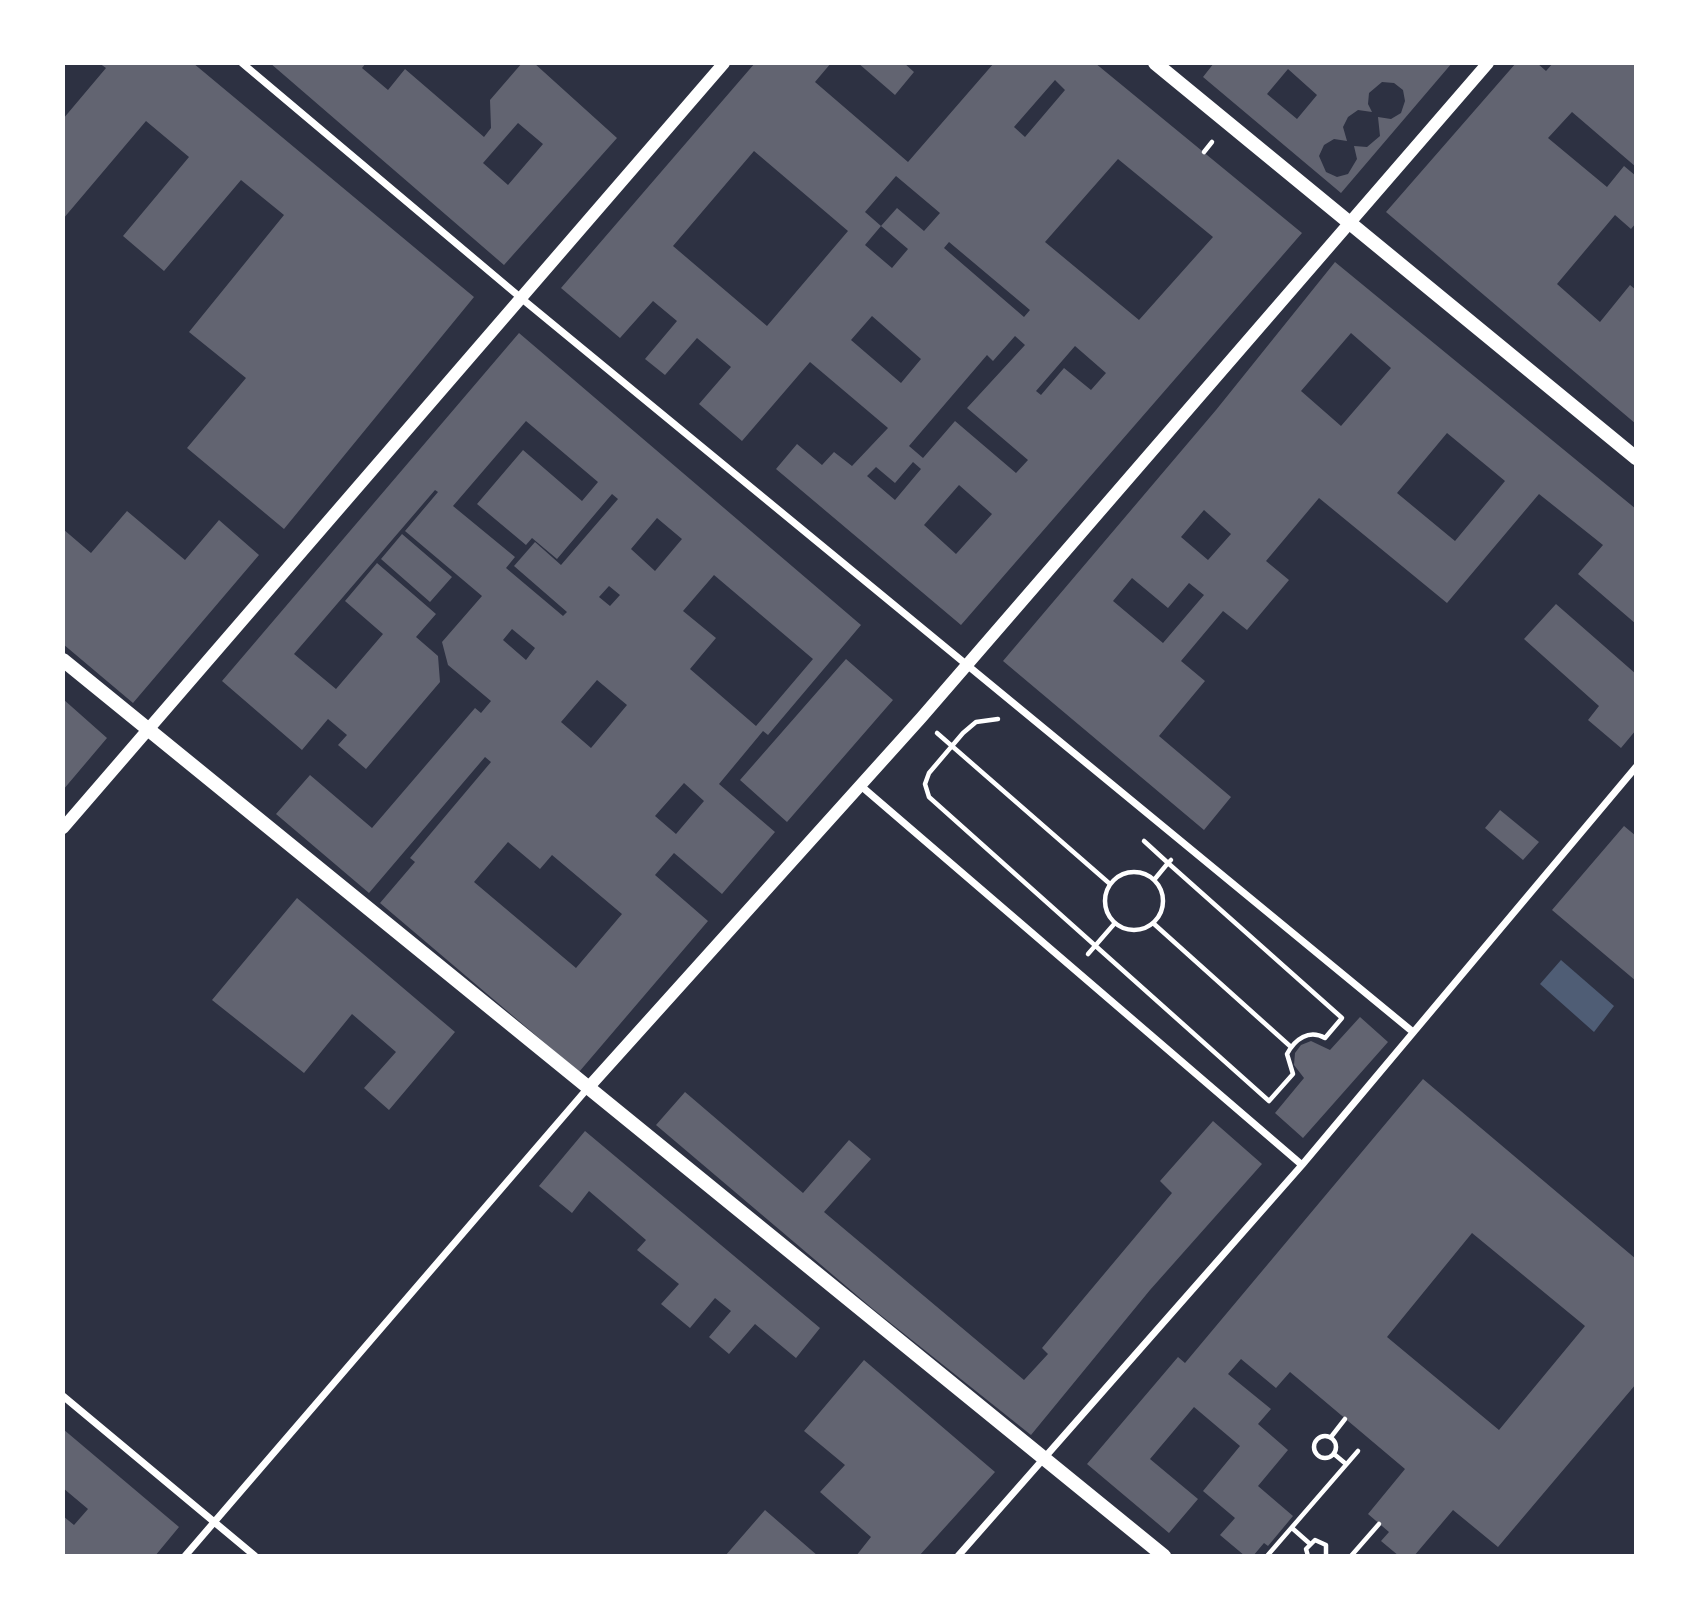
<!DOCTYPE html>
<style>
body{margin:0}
#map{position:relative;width:1699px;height:1619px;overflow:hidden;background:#2d3142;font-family:"Fira Sans",sans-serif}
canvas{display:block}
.frame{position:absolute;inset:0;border:65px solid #fff;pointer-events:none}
</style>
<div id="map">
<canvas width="1699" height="1619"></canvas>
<div class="frame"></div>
</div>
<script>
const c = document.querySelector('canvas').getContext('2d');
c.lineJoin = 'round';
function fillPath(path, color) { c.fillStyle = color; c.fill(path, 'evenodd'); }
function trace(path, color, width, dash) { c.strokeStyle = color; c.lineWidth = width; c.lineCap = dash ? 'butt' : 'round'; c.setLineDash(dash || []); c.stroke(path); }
const water = new Path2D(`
 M1561,960L1614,1006L1594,1032L1540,984Z`);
const building = new Path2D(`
 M99,63H193L474,297L284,529L187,448L246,378L189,332L284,215L241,180L164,271L123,236L189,157L146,121L63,219V119L106,68Z
 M270,63H366L362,68L388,90L405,69L484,137L491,128L490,100L522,63H534L617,138L504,265ZM518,123L543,144L508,185L483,163Z
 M755,63H831L815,82L908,162L994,63H1095L1302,233L961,625L776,469L797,444L822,465L834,452L852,466L888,428L810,362L742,441L699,404L731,367L697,338L665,375L645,359L677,321L653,301L620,338L561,288ZM1055,80L1065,90L1025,137L1014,127ZM754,151L848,231L767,326L673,246ZM1118,159L1213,237L1139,320L1045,242ZM896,176L940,213L924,231L897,208L881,226L908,249L892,268L865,245L881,226L865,212ZM949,242L1030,310L1024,317L944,248ZM872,316L921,359L901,383L851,340ZM1015,336L1025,345L967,408L1028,460L1016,473L955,421L923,458L909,446L987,355L993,361ZM1075,346L1106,373L1091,390L1064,368L1041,395L1036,391ZM913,462L921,469L895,500L867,476L876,467L895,483ZM959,485L992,514L956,554L924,525Z
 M858,63H904L914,72L895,95Z
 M1214,63H1452L1341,193L1203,77ZM1288,69L1317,95L1297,119L1267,94ZM1382,82L1394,83L1403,90L1405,101L1401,113L1391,119L1378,117L1380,136L1367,147L1354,146L1357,159L1348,174L1337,177L1326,172L1319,156L1324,145L1334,139L1347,141L1343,127L1348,117L1358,110L1372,112L1368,104L1369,93Z
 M1516,63H1537L1546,71L1553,63H1636V167L1572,112L1548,138L1607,187L1624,166L1636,176V223L1631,229L1615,215L1557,284L1600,322L1630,285L1636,290V424L1386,212Z
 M1335,262L1636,509V624L1578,574L1603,545L1539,494L1447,603L1319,498L1266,561L1289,580L1247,630L1223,611L1181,661L1205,681L1159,736L1231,797L1204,830L1003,661L1216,410ZM1351,333L1391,368L1341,426L1301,391ZM1447,433L1505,481L1455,541L1397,493ZM1204,510L1231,534L1208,560L1181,537ZM1132,578L1168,608L1189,583L1204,595L1163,643L1113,601Z
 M519,333L861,625L768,735L763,731L719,784L775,832L722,894L674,853L655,875L708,921L579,1072L380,903L415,862L410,858L491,762L485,757L369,893L276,814L310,775L372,828L475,708L481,713L491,701L448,665L442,642L482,596L405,531L438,492L435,490L294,654L336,689L383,634L345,601L377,563L436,614L416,637L438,656L440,682L366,769L338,745L347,735L328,719L302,750L222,681ZM526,421L598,482L582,501L523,450L477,504L526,545L532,538L557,559L612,494L618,499L561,565L535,542L514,566L567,612L563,616L506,568L515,557L453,506ZM657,518L682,539L655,571L631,549ZM714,575L813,659L756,726L690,669L716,638L683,611ZM609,586L620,595L610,606L599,597ZM512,629L535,648L526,660L503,640ZM597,680L627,705L591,748L561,722ZM684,783L704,801L676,834L655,816ZM508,842L540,869L552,855L622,914L576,968L474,882Z
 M127,511L185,560L219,520L259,555L133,703L63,644V529L91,553Z
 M402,534L452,577L430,602L381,559Z
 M1556,604L1636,674V730L1621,748L1588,720L1599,706L1524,639Z
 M846,659L893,700L787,822L740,780Z
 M63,699L107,738L63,790Z
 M1500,810L1539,842L1523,860L1485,828Z
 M1624,826L1636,836V981L1552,910Z
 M297,898L455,1032L389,1110L364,1088L396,1052L352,1014L304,1073L212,1000Z
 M1360,1017L1388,1042L1303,1138L1275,1113L1304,1078L1294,1065L1295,1053L1301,1045L1311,1041L1330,1050Z
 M1423,1079L1636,1259V1384L1498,1547L1453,1510L1414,1556H1399L1381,1541L1389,1532L1368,1514L1405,1469L1290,1372L1276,1388L1241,1359L1228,1374L1271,1409L1258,1424L1288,1450L1258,1486L1293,1516L1268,1546L1264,1543L1253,1556H1245L1220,1535L1235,1518L1203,1491L1240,1446L1194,1407L1150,1459L1198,1499L1169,1533L1087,1464L1178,1357L1185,1363ZM1472,1233L1585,1326L1499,1430L1387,1337Z
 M685,1092L803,1193L849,1140L871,1159L824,1212L1024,1380L1048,1354L1042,1348L1172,1193L1160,1181L1213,1121L1262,1164L1150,1290L1031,1435L873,1309L656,1125Z
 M585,1131L820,1328L796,1358L755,1324L729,1354L709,1337L731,1311L715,1298L690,1328L661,1304L679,1284L637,1250L646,1240L589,1191L572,1213L539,1186Z
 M864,1360L995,1472L919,1556H856L871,1537L820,1492L845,1465L804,1431Z
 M63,1429L179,1527L155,1556H63V1516L74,1525L88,1509L63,1488Z
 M765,1510L818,1556H725Z`);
const path = new Path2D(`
 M1204,152L1212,142
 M998,719L976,722L963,733L929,773L925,784L929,797L1269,1101L1293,1074L1287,1054C1295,1039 1309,1029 1325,1038L1342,1018L1168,863L1171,860
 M937,733L1110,884
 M1144,841L1168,863L1154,880
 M1105 901a29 29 0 1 1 58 0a29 29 0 1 1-58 0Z
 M1153,923L1291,1047
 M1088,954L1115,923
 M1314 1447a11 11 0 1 1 22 0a11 11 0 1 1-22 0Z
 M1331,1437L1345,1419
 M1334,1454L1346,1464
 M1292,1528L1309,1543
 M1267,1556L1358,1451
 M1308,1556L1306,1549L1315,1540L1326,1545V1556
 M1351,1556L1379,1524`);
const minor = new Path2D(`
 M242,63L521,298L1413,1032
 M861,786L1302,1165
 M63,1396L255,1556
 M185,1556L587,1089
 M958,1556L1302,1165L1636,767`);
const tertiary = new Path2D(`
 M63,828L724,63
 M587,1089L921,718L1488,63`);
const secondary = new Path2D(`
 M1155,63L1636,458
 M63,660L1164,1556`);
fillPath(water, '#4f5d75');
fillPath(building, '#626471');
trace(path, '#fff', 4.5);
trace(minor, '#fff', 7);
trace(tertiary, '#fff', 12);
trace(secondary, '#fff', 14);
</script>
